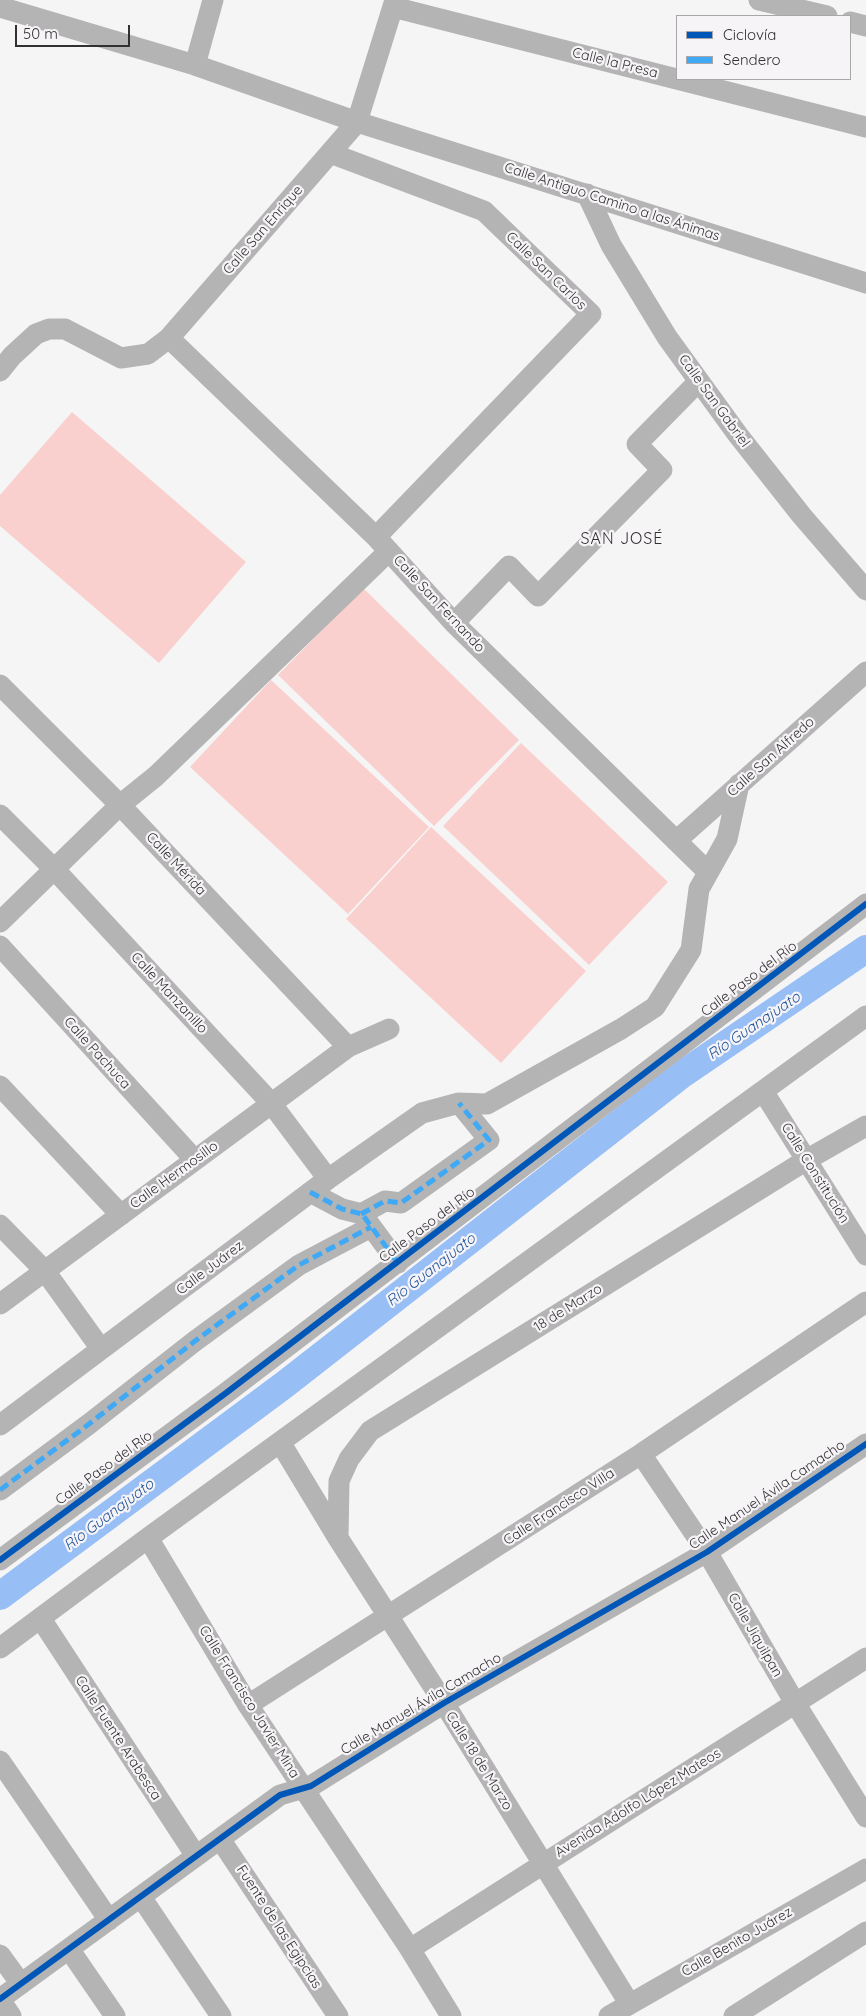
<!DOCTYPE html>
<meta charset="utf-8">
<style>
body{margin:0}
#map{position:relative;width:866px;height:2016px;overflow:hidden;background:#f6f5f6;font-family:Quicksand,sans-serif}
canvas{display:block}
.legend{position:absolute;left:676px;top:15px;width:175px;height:65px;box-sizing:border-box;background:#f7f4f7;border:1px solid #a8a6a8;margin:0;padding:6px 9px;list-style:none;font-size:15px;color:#323132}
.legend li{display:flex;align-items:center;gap:10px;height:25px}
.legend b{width:25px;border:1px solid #a8a6a8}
.scale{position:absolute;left:15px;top:25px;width:115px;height:22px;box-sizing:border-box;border:2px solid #323132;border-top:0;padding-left:6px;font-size:15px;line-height:18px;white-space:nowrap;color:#323132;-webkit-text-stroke:4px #f7f4f7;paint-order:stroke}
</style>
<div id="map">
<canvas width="866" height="2016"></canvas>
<ul class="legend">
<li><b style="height:6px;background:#0057b8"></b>Ciclovía</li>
<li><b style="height:6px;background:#3fa9f5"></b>Sendero</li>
</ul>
<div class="scale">50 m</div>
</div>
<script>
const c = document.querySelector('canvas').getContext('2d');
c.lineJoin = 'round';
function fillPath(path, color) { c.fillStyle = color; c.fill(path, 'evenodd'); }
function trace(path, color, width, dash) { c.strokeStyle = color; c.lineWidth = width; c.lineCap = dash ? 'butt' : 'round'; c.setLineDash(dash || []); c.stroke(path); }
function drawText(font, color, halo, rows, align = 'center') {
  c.font = font + ' Quicksand,sans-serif'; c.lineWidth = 4.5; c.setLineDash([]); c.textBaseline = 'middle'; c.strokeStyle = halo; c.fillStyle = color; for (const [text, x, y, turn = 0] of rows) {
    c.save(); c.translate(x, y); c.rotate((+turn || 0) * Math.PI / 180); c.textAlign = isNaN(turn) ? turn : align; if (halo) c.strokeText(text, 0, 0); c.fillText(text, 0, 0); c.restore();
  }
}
const green = new Path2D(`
 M72,412L246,562L159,663L0,526V495Z
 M363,588L519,740L434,826L278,675Z
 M271,680L429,827L348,914L190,767Z
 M521,743L668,882L589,965L443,826Z
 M431,827L586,971L501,1063L346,919Z`);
const river = new Path2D(`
 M0,1596L284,1385L681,1075L866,949`);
const minor = new Path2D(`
 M759,0L827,16
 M0,7L195,65L357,122L866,283
 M393,7L866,127
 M850,22L866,26
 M195,65L213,0
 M330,153L484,211L591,314L376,537
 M587,194L611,245L667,337L738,435L802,516L866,590
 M169,338L376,537L454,623L708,872
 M0,371L12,356L36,334L49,329H65L121,358L148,354L169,338L357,122L395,0
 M454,623L509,566L538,596L662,470L637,444L699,381
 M0,685L120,805L348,1047
 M0,815L55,870L271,1103L328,1179
 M676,841L866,672
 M0,922L120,805L156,776L389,551
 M0,946L195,1160
 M0,1086L121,1215
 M763,1091L866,1255
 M310,1192L342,1209L362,1214L398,1263
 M361,1214L385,1201L401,1203L489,1140L459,1103
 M0,1225L45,1271L101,1349
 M0,1304L348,1047L389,1029
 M0,1425L328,1179L422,1113L459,1103L487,1104L621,1029L655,1007L691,950L699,889L727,839L739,784
 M280,1442L338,1538L444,1703L629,2003
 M641,1454L707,1552L795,1703L866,1817
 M0,1490L89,1424L195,1341L299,1265L371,1227
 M148,1538L248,1705L410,1949L451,2016
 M338,1538L339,1481L349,1459L370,1431L808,1159L866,1126
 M0,1560L226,1393L866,904
 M41,1619L196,1856
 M0,1648L148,1538L866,1016
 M248,1705L641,1454L866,1302
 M0,1761L109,1920
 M220,1839L338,2016
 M141,1897L221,2016
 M69,1949L115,2016
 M410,1949L866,1658
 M0,1955L21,1984
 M0,1999L280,1795L311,1786L444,1703L707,1552L866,1444
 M0,2000L11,2016
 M609,2016L866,1869
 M734,2016L866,1932`);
const quiet = new Path2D(`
 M310,1192L342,1209L362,1214L398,1263
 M361,1214L385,1201L401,1203L489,1140L459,1103
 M0,1490L89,1424L195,1341L299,1265L371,1227`);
const cycleway = new Path2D(`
 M0,1560L226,1393L866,904
 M0,1999L280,1795L311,1786L444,1703L707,1552L866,1444`);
const streetNames = [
 ["Calle la Presa",615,63,14],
 ["Calle Antiguo Camino a las Ánimas",612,202,18],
 ["Calle San Enrique",263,230,-49],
 ["Calle San Carlos",546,271,44],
 ["Calle San Gabriel",714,401,54],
 ["Calle San Fernando",439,604,47],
 ["Calle San Alfredo",771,757,-42],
 ["Calle Mérida",176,864,47],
 ["Calle Paso del Río",749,979,-37],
 ["Calle Manzanillo",169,993,47],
 ["Calle Pachuca",97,1053,48],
 ["Calle Constitución",815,1173,58],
 ["Calle Hermosillo",174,1175,-36],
 ["Calle Paso del Río",427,1225,-37],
 ["Calle Juárez",210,1268,-37],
 ["18 de Marzo",568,1308,-32],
 ["Calle Paso del Río",104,1468,-36],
 ["Calle Manuel Ávila Camacho",767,1495,-34],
 ["Calle Francisco Villa",559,1507,-33],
 ["Calle Jiquilpan",755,1635,60],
 ["Calle Francisco Javier Mina",249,1702,58],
 ["Calle Manuel Ávila Camacho",421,1704,-31],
 ["Calle Fuente Arabesca",118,1738,57],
 ["Calle 18 de Marzo",479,1761,58],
 ["Avenida Adolfo López Mateos",638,1803,-32],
 ["Fuente de las Egipcias",279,1927,57],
 ["Calle Benito Juárez",737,1942,-30]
];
const waterNames = [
 ["Río Guanajuato",754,1026,-34],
 ["Río Guanajuato",431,1270,-38],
 ["Río Guanajuato",109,1515,-37]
];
const quarterNames = [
 ["SAN JOSÉ",622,539]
];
fillPath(green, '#f9d0cd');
trace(river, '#97bef5', 28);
trace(minor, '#b5b4b5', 21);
trace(quiet, '#3fa9f5', 5, [10, 5]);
trace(cycleway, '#0057b8', 6);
drawText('14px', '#323132', '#f7f4f7', streetNames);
drawText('italic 15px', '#1d549a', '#f7f4f7', waterNames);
c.letterSpacing = '1px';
drawText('16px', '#323132', '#f7f4f7', quarterNames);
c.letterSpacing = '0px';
</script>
